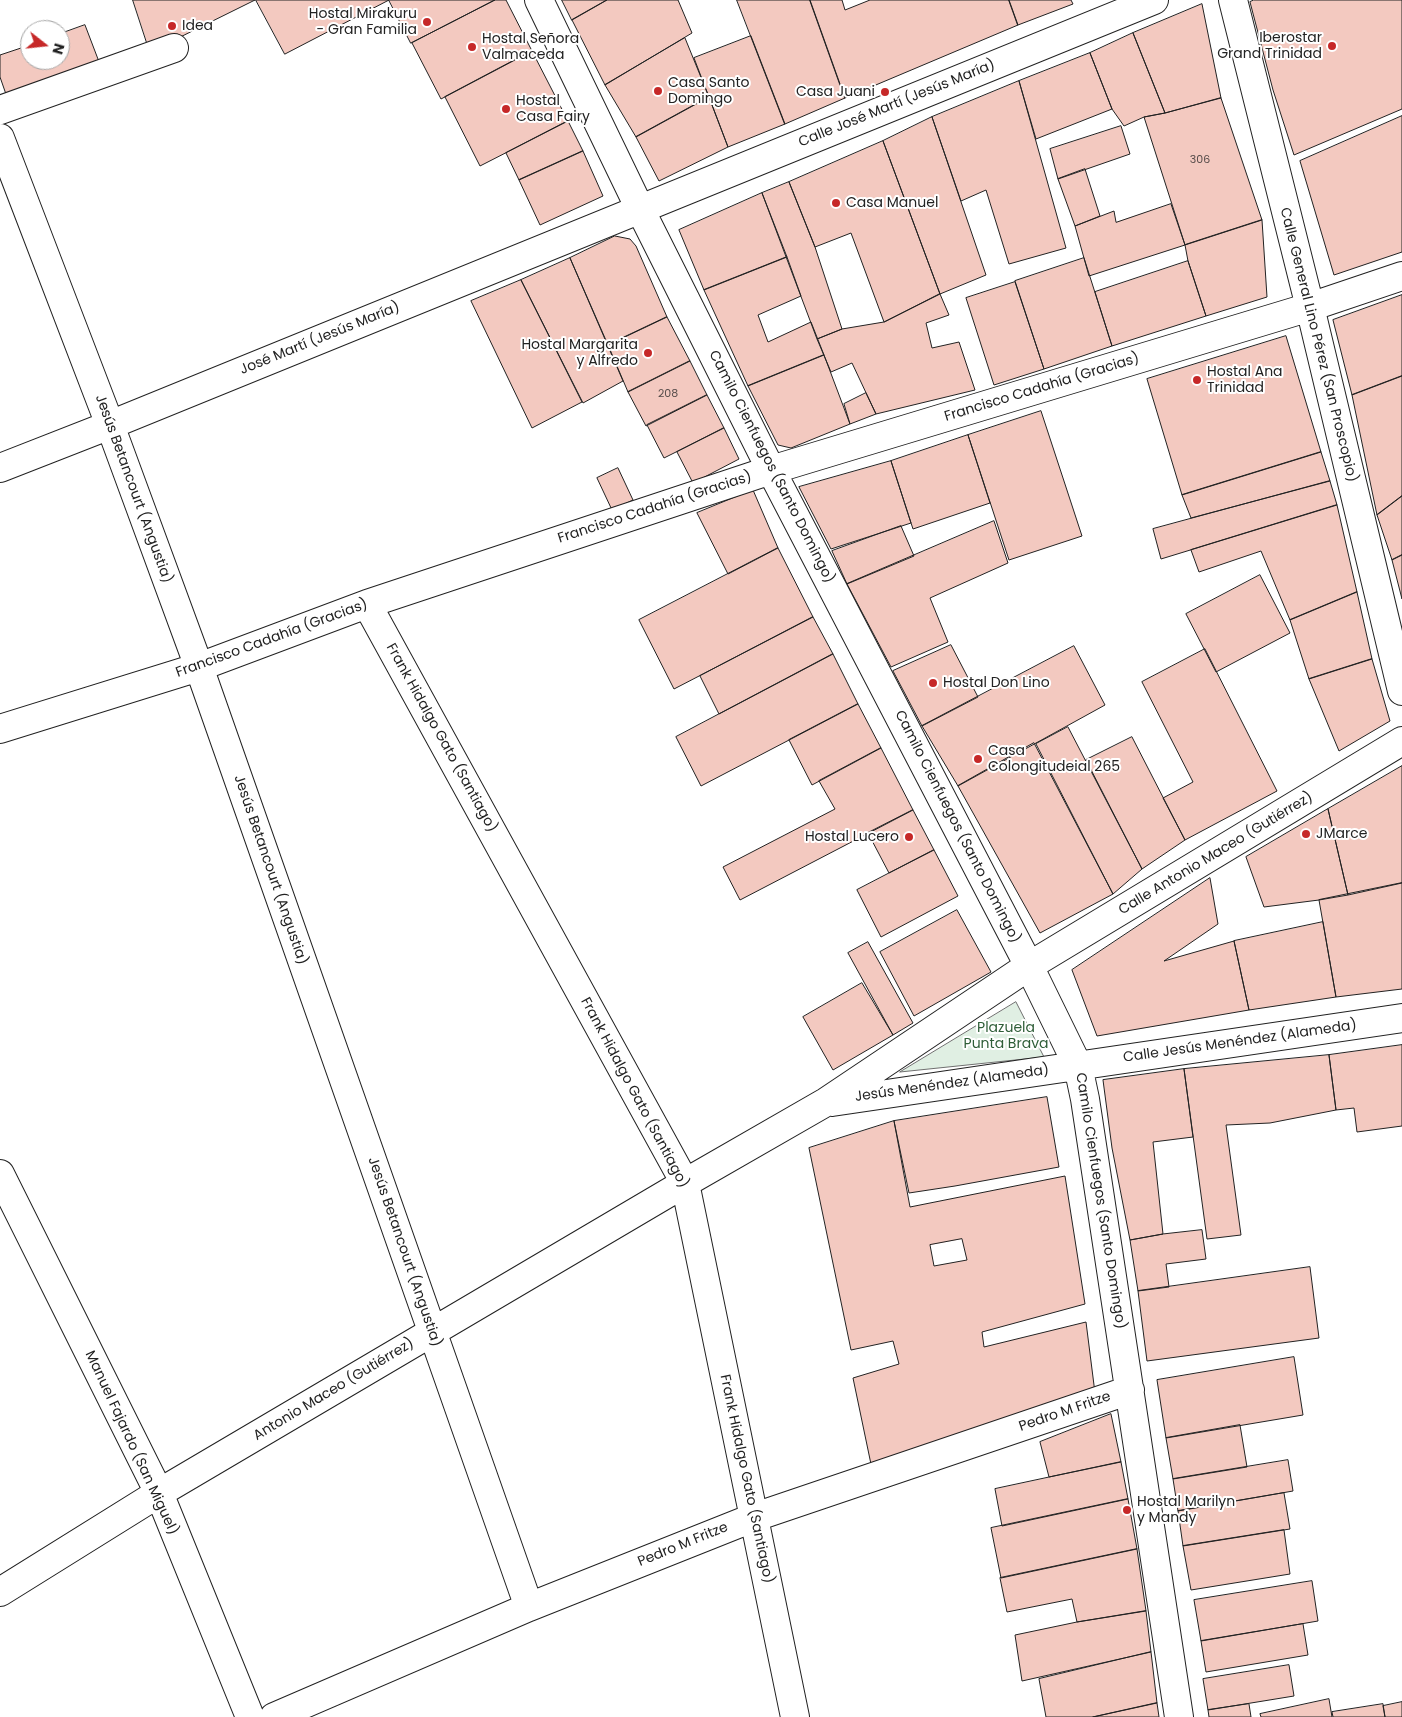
<!DOCTYPE html>
<meta charset="utf-8">
<style>
body{margin:0}
#map{position:relative;width:1402px;height:1717px;overflow:hidden;background:#fff;font-family:Poppins,sans-serif}
canvas{display:block}
.north{position:absolute;left:20px;top:20px;width:50px;height:50px;box-sizing:border-box;background:#fff;border:1px solid #a7a7a7;border-radius:50%;rotate:106deg;font-size:14px;font-weight:700;line-height:20px;text-align:center;color:#222}
.north::after{content:'';display:block;margin:auto;width:18px;height:22px;background:#c62828;clip-path:polygon(50% 0,100% 100%,50% 72%,0 100%)}
</style>
<div id="map">
<canvas width="1402" height="1717"></canvas>
<div class="north">N</div>
</div>
<script>
const c = document.querySelector('canvas').getContext('2d');
c.lineJoin = 'round';
function fillPath(path, color) { c.fillStyle = color; c.fill(path, 'evenodd'); }
function trace(path, color, width, dash) { c.strokeStyle = color; c.lineWidth = width; c.lineCap = dash ? 'butt' : 'round'; c.setLineDash(dash || []); c.stroke(path); }
function drawText(font, color, halo, rows, align = 'center') {
  c.font = font + ' Poppins,sans-serif'; c.lineWidth = 4; c.setLineDash([]); c.textBaseline = 'middle'; c.strokeStyle = halo; c.fillStyle = color; for (const [text, x, y, turn = 0] of rows) {
    c.save(); c.translate(x, y); c.rotate((+turn || 0) * Math.PI / 180); c.textAlign = isNaN(turn) ? turn : align; if (halo) c.strokeText(text, 0, 0); c.fillText(text, 0, 0); c.restore();
  }
}
const green = new Path2D(`
 M1016,1002L1044,1057L900,1072Z`);
const building = new Path2D(`
 M133,0H255L150,52Z
 M256,0H389L285,54Z
 M389,0H495L411,43Z
 M495,0H506L532,51L441,99L412,43Z
 M562,0H607L572,20Z
 M607,0H678L692,33L605,85L572,20Z
 M737,0H810L845,98L785,124Z
 M810,0H842L845,10L870,0H1009L1018,25L845,98Z
 M1009,0H1071L1073,4L1018,25Z
 M1254,0H1402V109L1294,155L1273,90L1250,2Z
 M1202,4L1221,98L1165,113L1133,33Z
 M85,25L101,67L8,100L0,77V55L30,45V60H60V34Z
 M1133,33L1165,113L1144,117L1124,126L1112,109L1090,53Z
 M751,36L785,124L728,147L694,58Z
 M685,38L709,97L636,137L605,85Z
 M532,51L568,121L480,166L445,97Z
 M1090,53L1112,109L1036,139L1019,81Z
 M1019,81L1066,248L1009,264L986,190L961,201L932,117Z
 M709,97L728,147L659,181L636,137Z
 M1221,98L1262,220L1185,245L1144,117L1165,113Z
 M1402,116V252L1334,275L1300,161Z
 M932,117L986,275L940,294L883,141Z
 M568,121L583,151L519,180L506,153Z
 M1121,126L1130,154L1058,179L1050,149Z
 M883,141L940,294L884,322L851,233L815,247L789,182Z
 M583,151L603,196L540,225L519,180Z
 M1085,169L1100,216L1075,226L1058,179Z
 M789,182L815,247L842,329L817,339L762,193Z
 M762,193L787,257L704,290L679,230Z
 M1171,204L1185,245L1089,276L1075,226L1114,211L1116,222Z
 M1262,220L1267,297L1206,316L1188,261L1185,245Z
 M615,236L630,239L636,246L667,317L608,345L570,258Z
 M787,257L801,296L758,315L768,342L811,322L824,355L748,386L704,290Z
 M570,258L623,381L583,403L521,280Z
 M1084,258L1112,346L1044,369L1015,281Z
 M1188,261L1206,316L1112,346L1095,292Z
 M521,280L582,402L532,428L471,301Z
 M1015,282L1044,369L994,385L966,298Z
 M940,294L949,315L926,323L932,348L959,342L975,390L876,414L852,363L831,372L817,339L842,329L884,322Z
 M1402,295V376L1352,395L1333,320Z
 M667,317L690,361L628,392L608,345Z
 M1286,336L1321,452L1182,495L1147,379Z
 M824,355L850,424L791,448L778,445L748,386Z
 M690,361L707,395L646,426L628,392Z
 M1402,376V496L1377,515L1352,395Z
 M866,393L876,414L850,424L844,404Z
 M707,395L724,428L664,458L647,425Z
 M1041,411L1082,536L1009,560L968,435Z
 M724,428L739,459L693,483L677,452Z
 M968,435L990,503L913,529L891,461Z
 M1321,452L1330,481L1191,518L1182,495Z
 M891,461L911,523L831,549L799,487Z
 M618,468L633,500L612,510L597,478Z
 M1330,481L1337,505L1161,559L1153,529Z
 M753,490L778,548L728,574L697,513Z
 M1402,496V555L1392,560L1377,515Z
 M1337,505L1357,592L1290,620L1261,551L1199,572L1191,550Z
 M994,521L1008,563L930,598L948,642L891,667L847,584Z
 M901,526L914,556L847,584L832,551Z
 M778,548L813,617L674,689L639,620Z
 M1402,555V599L1392,560Z
 M1260,575L1290,633L1216,672L1186,614Z
 M1357,592L1372,659L1309,679L1290,620Z
 M813,617L833,654L719,714L700,676Z
 M951,645L978,697L922,726L893,671Z
 M1074,646L1105,705L958,786L922,726Z
 M1205,649L1277,791L1185,840L1163,798L1193,782L1142,682Z
 M833,654L858,704L701,786L676,737Z
 M1372,659L1390,721L1339,751L1309,679Z
 M858,704L881,748L812,785L789,740Z
 M1068,727L1142,869L1113,894L1036,744Z
 M1132,737L1185,840L1142,869L1086,760Z
 M1034,743L1113,894L1040,933L958,786Z
 M881,748L913,810L740,900L723,867L835,809L819,781Z
 M1402,766V883L1348,895L1328,809Z
 M1328,809L1348,895L1319,900L1264,907L1246,857Z
 M913,810L934,850L889,873L868,833Z
 M934,850L958,896L881,937L857,890Z
 M1210,878L1218,924L1164,961L1234,941L1249,1010L1097,1036L1072,970Z
 M1402,883V989L1336,997L1319,900Z
 M957,910L991,972L914,1016L880,952Z
 M1323,922L1336,997L1249,1010L1234,941Z
 M868,942L913,1023L893,1035L848,953Z
 M862,983L893,1035L833,1070L803,1017Z
 M1402,1045V1126L1357,1132L1354,1108L1336,1110L1329,1055Z
 M1329,1055L1336,1110L1270,1123L1226,1125L1241,1235L1207,1239L1184,1069Z
 M1184,1069L1193,1137L1153,1142L1163,1234L1130,1240L1112,1148L1103,1080Z
 M1047,1097L1059,1167L955,1186L909,1193L894,1121Z
 M894,1121L910,1207L1065,1176L1085,1304L982,1332L984,1347L1086,1322L1095,1393L872,1469L853,1378L899,1364L893,1341L851,1350L809,1148ZM962,1239L967,1260L934,1266L930,1245Z
 M1202,1230L1206,1259L1166,1264L1169,1287L1138,1291L1130,1240L1163,1234Z
 M1310,1267L1319,1338L1147,1361L1138,1291Z
 M1294,1357L1303,1415L1166,1438L1157,1380Z
 M1111,1414L1121,1462L1049,1477L1040,1442Z
 M1240,1425L1247,1467L1173,1479L1166,1438Z
 M1288,1460L1293,1491L1178,1511L1173,1479Z
 M1121,1462L1128,1499L1002,1526L995,1489Z
 M1284,1493L1290,1529L1183,1546L1178,1511Z
 M1128,1499L1137,1549L1001,1578L991,1528Z
 M1284,1530L1290,1574L1191,1590L1183,1546Z
 M1137,1549L1146,1611L1077,1622L1072,1599L1007,1612L1000,1578Z
 M1312,1581L1318,1621L1201,1641L1194,1600Z
 M1146,1611L1151,1652L1022,1681L1015,1635L1077,1622Z
 M1303,1624L1308,1655L1206,1672L1201,1641Z
 M1151,1652L1157,1703L1093,1717H1046L1039,1679Z
 M1289,1665L1294,1696L1208,1710L1203,1679Z
 M1329,1699L1332,1717H1261L1260,1714Z
 M1402,1702V1717H1385L1383,1706Z
 M1157,1703L1159,1717H1093Z
 M1249,1704L1251,1717H1209L1208,1710Z
 M1383,1704L1385,1717H1333L1332,1712Z`);
const street = new Path2D(`
 M539,0L640,209L771,470L1029,966L1078,1066L1085,1099L1179,1717
 M1233,0L1310,307L1402,691
 M0,110L174,48
 M0,138L110,425L199,667L529,1607
 M0,468L110,425L1154,0
 M367,604L685,1183L795,1717
 M0,729L199,667L367,604L771,470L1310,307L1402,276
 M832,1102L1402,1018
 M0,1174L159,1493L250,1717
 M0,1592L159,1493L685,1183L826,1102L1029,966L1402,741
 M274,1717L529,1607L755,1517L1130,1390`);
const markers = [
 [427,22,5,"#c62828"],
 [172,26,5,"#c62828"],
 [1332,46,5,"#c62828"],
 [472,47,5,"#c62828"],
 [658,91,5,"#c62828"],
 [885,92,5,"#c62828"],
 [506,109,5,"#c62828"],
 [836,203,5,"#c62828"],
 [648,353,5,"#c62828"],
 [1197,380,5,"#c62828"],
 [933,683,5,"#c62828"],
 [978,759,5,"#c62828"],
 [1306,834,5,"#c62828"],
 [909,837,5,"#c62828"],
 [1127,1510,5,"#c62828"]
];
const numberNames = [
 ["306",1200,160],
 ["208",668,394]
];
const poiNames = [
 ["Hostal Mirakuru",417,14,"right"],
 ["- Gran Familia",417,30,"right"],
 ["Idea",182,26],
 ["Iberostar",1322,38,"right"],
 ["Grand Trinidad",1322,54,"right"],
 ["Hostal Señora",482,39],
 ["Valmaceda",482,55],
 ["Casa Santo",668,83],
 ["Domingo",668,99],
 ["Casa Juani",875,92,"right"],
 ["Hostal",516,101],
 ["Casa Fairy",516,117],
 ["Casa Manuel",846,203],
 ["Hostal Margarita",638,345,"right"],
 ["y Alfredo",638,361,"right"],
 ["Hostal Ana",1207,372],
 ["Trinidad",1207,388],
 ["Hostal Don Lino",943,683],
 ["Casa",988,751],
 ["Colongitudeial 265",988,767],
 ["JMarce",1316,834],
 ["Hostal Lucero",899,837,"right"],
 ["Hostal Marilyn",1137,1502],
 ["y Mandy",1137,1518]
];
const streetNames = [
 ["Calle José Martí (Jesús María)",897,104,-22],
 ["José Martí (Jesús María)",320,339,-22],
 ["Calle General Lino Pérez (San Proscopio)",1318,345,76],
 ["Francisco Cadahía (Gracias)",1042,388,-17],
 ["Camilo Cienfuegos (Santo Domingo)",771,467,63],
 ["Jesús Betancourt (Angustia)",133,489,70],
 ["Francisco Cadahía (Gracias)",655,508,-18],
 ["Francisco Cadahía (Gracias)",272,639,-20],
 ["Frank Hidalgo Gato (Santiago)",441,738,61],
 ["Camilo Cienfuegos (Santo Domingo)",957,827,63],
 ["Calle Antonio Maceo (Gutiérrez)",1216,854,-31],
 ["Jesús Betancourt (Angustia)",270,870,71],
 ["Calle Jesús Menéndez (Alameda)",1240,1042,-8],
 ["Jesús Menéndez (Alameda)",952,1084,-8],
 ["Frank Hidalgo Gato (Santiago)",634,1093,62],
 ["Camilo Cienfuegos (Santo Domingo)",1100,1201,81],
 ["Jesús Betancourt (Angustia)",404,1252,71],
 ["Antonio Maceo (Gutiérrez)",334,1390,-31],
 ["Pedro M Fritze",1065,1412,-19],
 ["Manuel Fajardo (San Miguel)",131,1443,65],
 ["Frank Hidalgo Gato (Santiago)",746,1479,78],
 ["Pedro M Fritze",683,1545,-22]
];
const parkNames = [
 ["Plazuela",1006,1028],
 ["Punta Brava",1006,1044]
];
fillPath(green, '#e0efe3');
trace(green, '#6f6f6f', 1);
fillPath(building, '#f3c9c0');
trace(building, '#222', 1);
trace(street, '#222', 30);
trace(street, '#fff', 28);
for (const [x, y, r, color] of markers) { const dot = new Path2D(); dot.arc(x, y, r, 0, 2 * Math.PI); c.fillStyle = color; c.fill(dot); trace(dot, '#fff', 2); }
drawText('11px', '#564c4a', null, numberNames);
drawText('14px', '#222', '#fff', poiNames, 'left');
drawText('14px', '#222', '#fff', streetNames);
drawText('14px', '#2f5e38', '#fff', parkNames);
</script>
